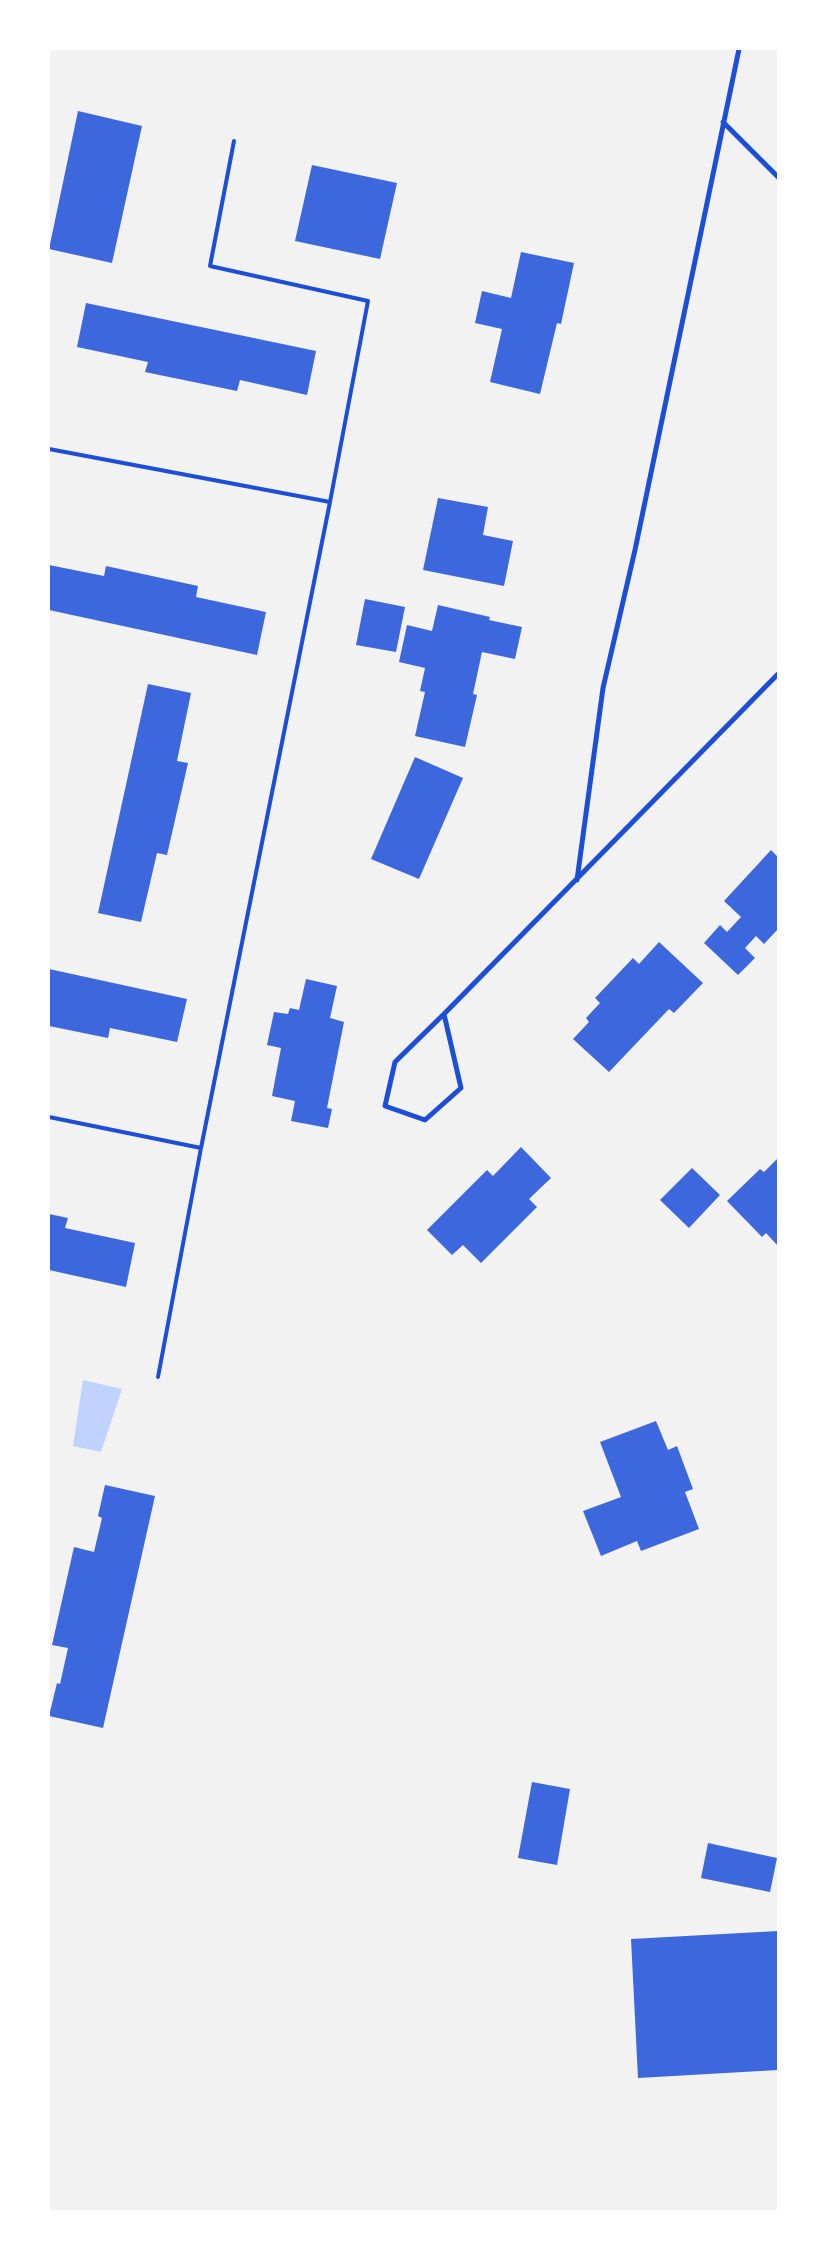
<!DOCTYPE html>
<style>
body{margin:0}
#map{position:relative;width:827px;height:2260px;overflow:hidden;background:#f2f2f2;font-family:Merriweather,serif}
canvas{display:block}
.frame{position:absolute;inset:0;border:50px solid #fff;pointer-events:none}
</style>
<div id="map">
<canvas width="827" height="2260"></canvas>
<div class="frame"></div>
</div>
<script>
const c = document.querySelector('canvas').getContext('2d');
c.lineJoin = 'round';
function fillPath(path, color) { c.fillStyle = color; c.fill(path, 'evenodd'); }
function trace(path, color, width, dash) { c.strokeStyle = color; c.lineWidth = width; c.lineCap = dash ? 'butt' : 'round'; c.setLineDash(dash || []); c.stroke(path); }
const water = new Path2D(`
 M83,1380L122,1389L101,1452L73,1446Z`);
const building = new Path2D(`
 M78,111L142,126L112,263L49,249Z
 M312,165L397,183L380,259L295,241Z
 M521,252L574,263L561,324L557,323L540,394L490,382L502,329L475,323L482,291L511,298Z
 M86,303L316,351L307,395L240,380L237,391L145,372L148,362L77,347Z
 M438,498L488,507L483,535L513,541L504,586L423,570Z
 M49,565L104,576L106,566L198,586L196,597L266,612L257,655L49,610Z
 M365,599L405,607L396,652L356,645Z
 M438,605L490,617L489,620L522,627L515,659L482,652L473,694L477,695L465,747L415,736L425,692L420,691L425,668L399,662L407,625L432,631Z
 M148,684L191,693L177,761L188,763L167,855L157,853L141,922L98,913Z
 M415,757L463,778L419,879L371,859Z
 M771,850L778,857V929L764,944L756,936L745,948L755,958L738,975L704,943L720,925L727,932L741,917L724,901Z
 M659,942L703,983L674,1013L669,1009L609,1072L573,1039L589,1022L586,1018L600,1003L595,998L633,958L639,964Z
 M49,969L187,999L177,1042L110,1028L108,1038L49,1026Z
 M306,979L337,986L330,1018L344,1022L327,1108L332,1109L328,1128L291,1121L295,1101L272,1096L281,1048L267,1045L274,1012L288,1014L290,1008L299,1010Z
 M521,1147L551,1178L529,1199L537,1207L481,1263L463,1245L452,1255L427,1230L487,1170L493,1176Z
 M778,1158V1246L766,1233L762,1237L727,1201L760,1169L764,1172Z
 M692,1168L720,1195L689,1228L660,1200Z
 M49,1214L68,1218L65,1228L135,1243L126,1287L49,1270Z
 M656,1421L668,1450L677,1446L693,1489L685,1492L699,1529L641,1551L637,1541L601,1556L583,1511L621,1497L600,1442Z
 M105,1485L155,1496L103,1728L49,1716L57,1683L60,1684L68,1648L52,1645L74,1547L94,1552L102,1518L98,1516Z
 M532,1782L570,1789L557,1865L518,1858Z
 M708,1843L777,1858L770,1892L701,1878Z
 M778,1931V2070L638,2078L631,1939Z`);
const service = new Path2D(`
 M234,141L210,266L368,301L330,502
 M49,449L330,502L201,1148
 M49,1117L201,1148L158,1377`);
const minor = new Path2D(`
 M723,122L778,177
 M577,880L603,688L635,550L739,49
 M444,1014L778,674
 M444,1014L461,1088L425,1120L385,1106L395,1062Z`);
fillPath(water, '#bfd3fe');
fillPath(building, '#3d67dc');
trace(service, '#1d4ed8', 4);
trace(minor, '#1d4ed8', 5);
</script>
